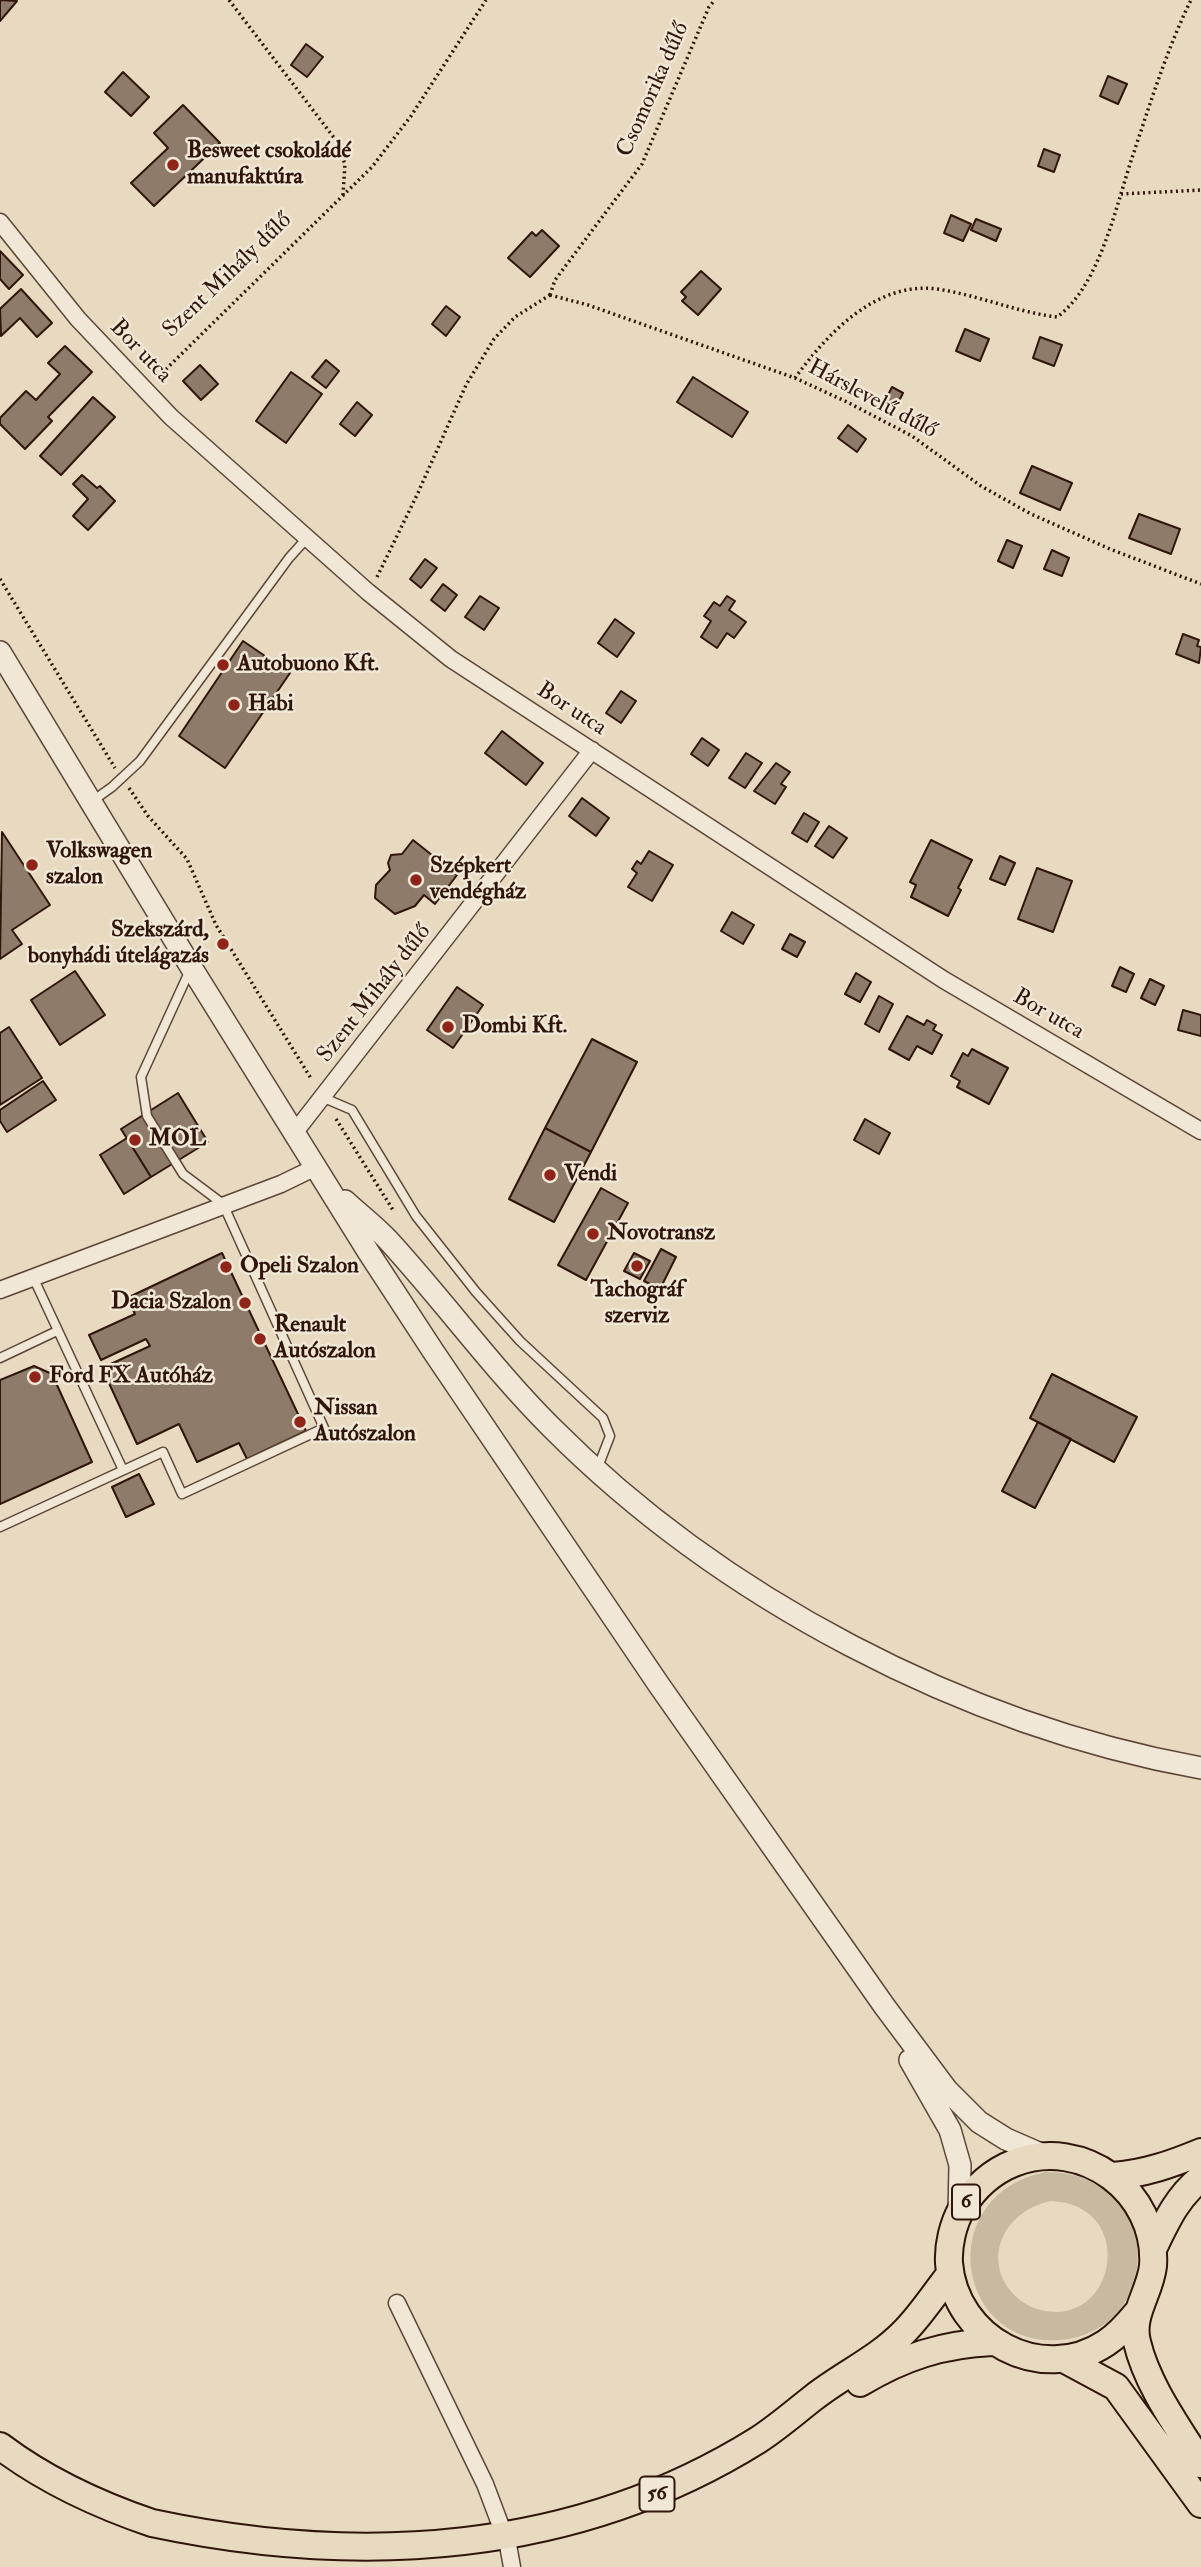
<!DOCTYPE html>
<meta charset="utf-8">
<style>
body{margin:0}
canvas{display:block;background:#e8dac0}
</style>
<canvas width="1201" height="2567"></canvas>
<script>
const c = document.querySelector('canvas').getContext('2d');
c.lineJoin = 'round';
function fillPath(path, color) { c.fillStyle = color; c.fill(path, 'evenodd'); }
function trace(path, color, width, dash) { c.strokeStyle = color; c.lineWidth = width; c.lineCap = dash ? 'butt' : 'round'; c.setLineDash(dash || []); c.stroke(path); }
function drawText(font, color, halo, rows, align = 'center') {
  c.font = font + ' "IM FELL Double Pica",serif'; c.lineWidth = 5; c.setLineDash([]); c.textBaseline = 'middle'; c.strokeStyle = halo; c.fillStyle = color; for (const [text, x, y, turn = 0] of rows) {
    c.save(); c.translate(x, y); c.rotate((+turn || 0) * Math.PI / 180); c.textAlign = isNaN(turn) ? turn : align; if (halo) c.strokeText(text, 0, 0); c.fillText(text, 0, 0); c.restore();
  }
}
const green = new Path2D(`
 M1045,2172C1165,2171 1167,2331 1060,2340C956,2348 932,2196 1045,2172ZM1051,2201C1139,2205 1116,2329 1041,2310C1025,2306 1012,2296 1004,2281C986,2244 1014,2208 1051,2201Z`);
const building = new Path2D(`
 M0,0L17,1L0,21Z
 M306,44L323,57L307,77L291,65Z
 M123,72L149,97L131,116L105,92Z
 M1108,76L1127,84L1118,104L1100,96Z
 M183,105L220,143L154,206L131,183L168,148L154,133Z
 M1044,149L1060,155L1054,172L1038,166Z
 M951,215L971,224L963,241L944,233Z
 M976,219L1001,229L996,241L971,230Z
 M542,230L559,246L530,277L508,258L532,232L536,236Z
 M0,251L23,275L9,289L0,279Z
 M701,271L721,289L698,315L682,301L686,297L681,292Z
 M21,289L52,323L37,337L20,318L1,336L0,309Z
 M446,306L460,317L446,336L432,324Z
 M965,329L989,339L980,361L956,351Z
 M1040,337L1062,345L1054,366L1033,358Z
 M65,346L92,372L48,417L52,421L25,449L0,424V418L26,391L36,400L60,374L48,363Z
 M326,360L339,371L326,388L312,377Z
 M200,365L218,384L201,400L183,381Z
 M291,372L322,394L286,443L256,421Z
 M693,377L748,412L732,437L677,402Z
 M892,387L903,393L896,407L885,401Z
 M93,397L115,417L61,475L40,456Z
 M357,402L372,415L355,436L340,424Z
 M848,425L866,439L857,452L838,438Z
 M1032,466L1072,483L1060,510L1020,493Z
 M82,475L97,488L100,486L115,501L88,530L73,516L88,499L73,484Z
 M1139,514L1180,529L1171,554L1129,538Z
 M1007,540L1022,546L1013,568L998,561Z
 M1052,550L1069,558L1062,576L1044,569Z
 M425,559L437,568L421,588L410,579Z
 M443,584L457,595L445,611L431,600Z
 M480,596L499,608L484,630L465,617Z
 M727,596L735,601L729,610L746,622L734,638L727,633L717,648L701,637L711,621L704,616L714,602L720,606Z
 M615,619L634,633L617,657L598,643Z
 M1183,634L1199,640L1197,646L1201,647L1199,663L1176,654Z
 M243,641L290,673L225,768L179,736Z
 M621,691L636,701L621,723L606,713Z
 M502,731L543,763L526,785L485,753Z
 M702,738L719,750L708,766L691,754Z
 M746,753L762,763L745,788L729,778Z
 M776,763L790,772L781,784L786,787L775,804L754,791Z
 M582,798L609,818L596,836L569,816Z
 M804,813L819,822L807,842L792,833Z
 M829,826L847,838L833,858L815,846Z
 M2,832L50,905L12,930L22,944L0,959Z
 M413,840L457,875L435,904L424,895L415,906L395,914L375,898L376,885L390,870L388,863L391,855L402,854Z
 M931,840L972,860L958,888L961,890L948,916L911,897L916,885L910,882Z
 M649,851L673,865L652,901L628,887L637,873L632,869L637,861L641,864Z
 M1000,856L1015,863L1005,885L990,879Z
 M1037,868L1072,881L1053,932L1018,919Z
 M732,912L754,925L743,944L721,931Z
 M790,934L805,942L797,957L782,949Z
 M1120,967L1134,974L1126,992L1112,986Z
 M75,971L105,1015L60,1045L31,1000Z
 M856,973L871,982L860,1002L845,994Z
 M1150,979L1164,986L1155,1005L1141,998Z
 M457,987L483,1005L453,1048L427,1030Z
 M879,996L893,1004L879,1032L865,1024Z
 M1183,1010L1201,1015V1036L1178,1030Z
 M907,1016L924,1025L927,1020L936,1025L933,1030L942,1035L932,1054L917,1046L909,1060L889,1049Z
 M9,1027L42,1078L0,1105V1033Z
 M592,1039L637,1062L591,1152L545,1128Z
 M972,1049L1008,1068L989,1104L957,1087L960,1081L951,1076L963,1053L968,1056Z
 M43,1081L56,1100L7,1132L0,1121V1110Z
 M178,1093L208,1142L151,1177L121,1129Z
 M865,1119L890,1133L879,1154L854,1140Z
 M545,1128L591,1152L554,1222L509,1199Z
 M127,1138L151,1177L124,1194L100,1155Z
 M601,1188L628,1203L586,1280L558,1265Z
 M661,1249L676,1257L660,1289L644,1281Z
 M222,1253L306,1431L247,1459L239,1443L197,1462L179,1424L137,1444L102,1368L150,1346L146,1339L101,1360L89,1335L135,1314L127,1298Z
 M634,1253L650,1261L640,1279L624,1271Z
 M34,1366L52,1374L92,1462L0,1504V1380Z
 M1052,1374L1137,1417L1114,1462L1030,1418Z
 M1038,1422L1071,1439L1035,1508L1002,1491Z
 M139,1474L154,1504L126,1517L112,1487Z`);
const path = new Path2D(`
 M229,0L335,139L345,164L343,195
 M1121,194L1201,190
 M550,295L588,305L795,378L847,402L912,436L981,486L1031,514L1110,549L1201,584
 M550,295L555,280L642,164L709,7L715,0
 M158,377L372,167L411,116L486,0
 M795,378C827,334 876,281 937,289C978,295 1016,312 1057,317C1100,286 1116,205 1133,155C1150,104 1167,49 1191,0
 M377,577L417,495L466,385L494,339L515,317L550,295
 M0,579L115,768
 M129,788L148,816L187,859L216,925L312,1080
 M336,1119L393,1210`);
const service = new Path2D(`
 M91,802L112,787L140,761L289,558L307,538
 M324,1098L352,1110L416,1216L476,1292L520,1341L603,1418L610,1436L598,1467
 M33,1277L123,1470
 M0,1358L57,1331
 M0,1527L163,1452L182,1494L324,1428L223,1204L183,1174L147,1116L141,1077L190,970`);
const minor = new Path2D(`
 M0,222L78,319L171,417L368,592L451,659L944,980L1201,1131
 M295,1132L592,750
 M0,1290L281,1184L316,1167
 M397,2303L485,2484L508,2545L512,2567`);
const tertiary = new Path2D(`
 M0,652L191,967L369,1253L433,1351L659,1685L885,2007L947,2090L979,2122L1006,2139L1045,2156
 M345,1201C359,1214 375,1226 388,1240C444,1301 492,1368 551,1427C721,1598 963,1725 1201,1768
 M910,2060L950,2130L960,2165L959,2213`);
const primary = new Path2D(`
 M1112,2176C1144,2174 1172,2164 1201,2152
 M1153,2249C1166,2222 1177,2197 1201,2178
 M1136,2314C1127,2325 1118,2335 1106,2343C1041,2386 955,2339 949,2263C948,2245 953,2224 962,2208C975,2187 991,2172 1014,2163C1083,2136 1158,2192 1153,2266C1150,2293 1130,2315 1137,2342C1147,2385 1178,2427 1201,2464
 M1064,2359L1116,2387L1201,2504
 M860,2383C903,2357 943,2344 993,2342
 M0,2446C45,2480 99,2505 152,2523C359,2567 574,2555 758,2440C778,2427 795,2412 813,2398C842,2375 878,2359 904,2332C921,2315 935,2293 950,2274`);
const markers = [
 [173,165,7,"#8f2418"],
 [223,665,7,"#8f2418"],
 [234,705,7,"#8f2418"],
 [32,865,7,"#8f2418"],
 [416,880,7,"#8f2418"],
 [223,944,7,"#8f2418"],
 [448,1027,7,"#8f2418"],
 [135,1140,7,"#8f2418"],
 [550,1175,7,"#8f2418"],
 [593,1234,7,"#8f2418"],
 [637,1266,7,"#8f2418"],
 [226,1267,7,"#8f2418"],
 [245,1303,7,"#8f2418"],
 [260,1339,7,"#8f2418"],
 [35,1377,7,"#8f2418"],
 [300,1422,7,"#8f2418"]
];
const shields = [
 [966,2202,28],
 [657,2494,35]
];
const shieldNames = [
 ["6",966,2202],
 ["56",657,2494]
];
const streetNames = [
 ["Csomorika dűlő",654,90,-66],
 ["Szent Mihály dűlő",228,276,-44],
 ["Bor utca",140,352,46],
 ["Hárslevelű dűlő",872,400,28],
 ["Bor utca",571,710,33],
 ["Szent Mihály dűlő",375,994,-52],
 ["Bor utca",1048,1015,30]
];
const poiNames = [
 ["Besweet csokoládé",187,152],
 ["manufaktúra",187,178],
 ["Autobuono Kft.",237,665],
 ["Habi",248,705],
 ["Volkswagen",46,852],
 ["szalon",46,878],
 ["Szépkert",430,867],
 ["vendégház",430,893],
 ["Szekszárd,",209,931,"right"],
 ["bonyhádi útelágazás",209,957,"right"],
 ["Dombi Kft.",462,1027],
 ["MOL",149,1140],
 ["Vendi",564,1175],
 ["Novotransz",607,1234],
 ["Opeli Szalon",240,1267],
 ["Tachográf",637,1291,"center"],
 ["szerviz",637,1317,"center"],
 ["Dacia Szalon",231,1303,"right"],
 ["Renault",274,1326],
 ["Autószalon",274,1352],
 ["Ford FX Autóház",49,1377],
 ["Nissan",314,1409],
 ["Autószalon",314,1435]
];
fillPath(green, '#c9b9a1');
fillPath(building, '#8f7b69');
trace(building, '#2f150a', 2);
trace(service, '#5d4638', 11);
trace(minor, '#5d4638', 19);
trace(tertiary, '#5d4638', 24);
trace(primary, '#2f150a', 30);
trace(path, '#2f150a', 3.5, [2, 3.5]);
trace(service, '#f0e7d6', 8);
trace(minor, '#f0e7d6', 16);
trace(tertiary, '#f0e7d6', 21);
trace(primary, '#e8dac0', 26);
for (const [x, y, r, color] of markers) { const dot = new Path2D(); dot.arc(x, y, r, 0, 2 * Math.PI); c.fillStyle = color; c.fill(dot); trace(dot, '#f0e7d6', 2.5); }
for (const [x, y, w] of shields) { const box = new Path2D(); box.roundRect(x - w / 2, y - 17.5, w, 35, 5); c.fillStyle = '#f0e7d6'; c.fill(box); trace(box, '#2f150a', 2); }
drawText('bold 21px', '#2f150a', null, shieldNames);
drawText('23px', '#2f150a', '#f0e7d6', streetNames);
drawText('bold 23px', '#2f150a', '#f0e7d6', poiNames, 'left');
</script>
